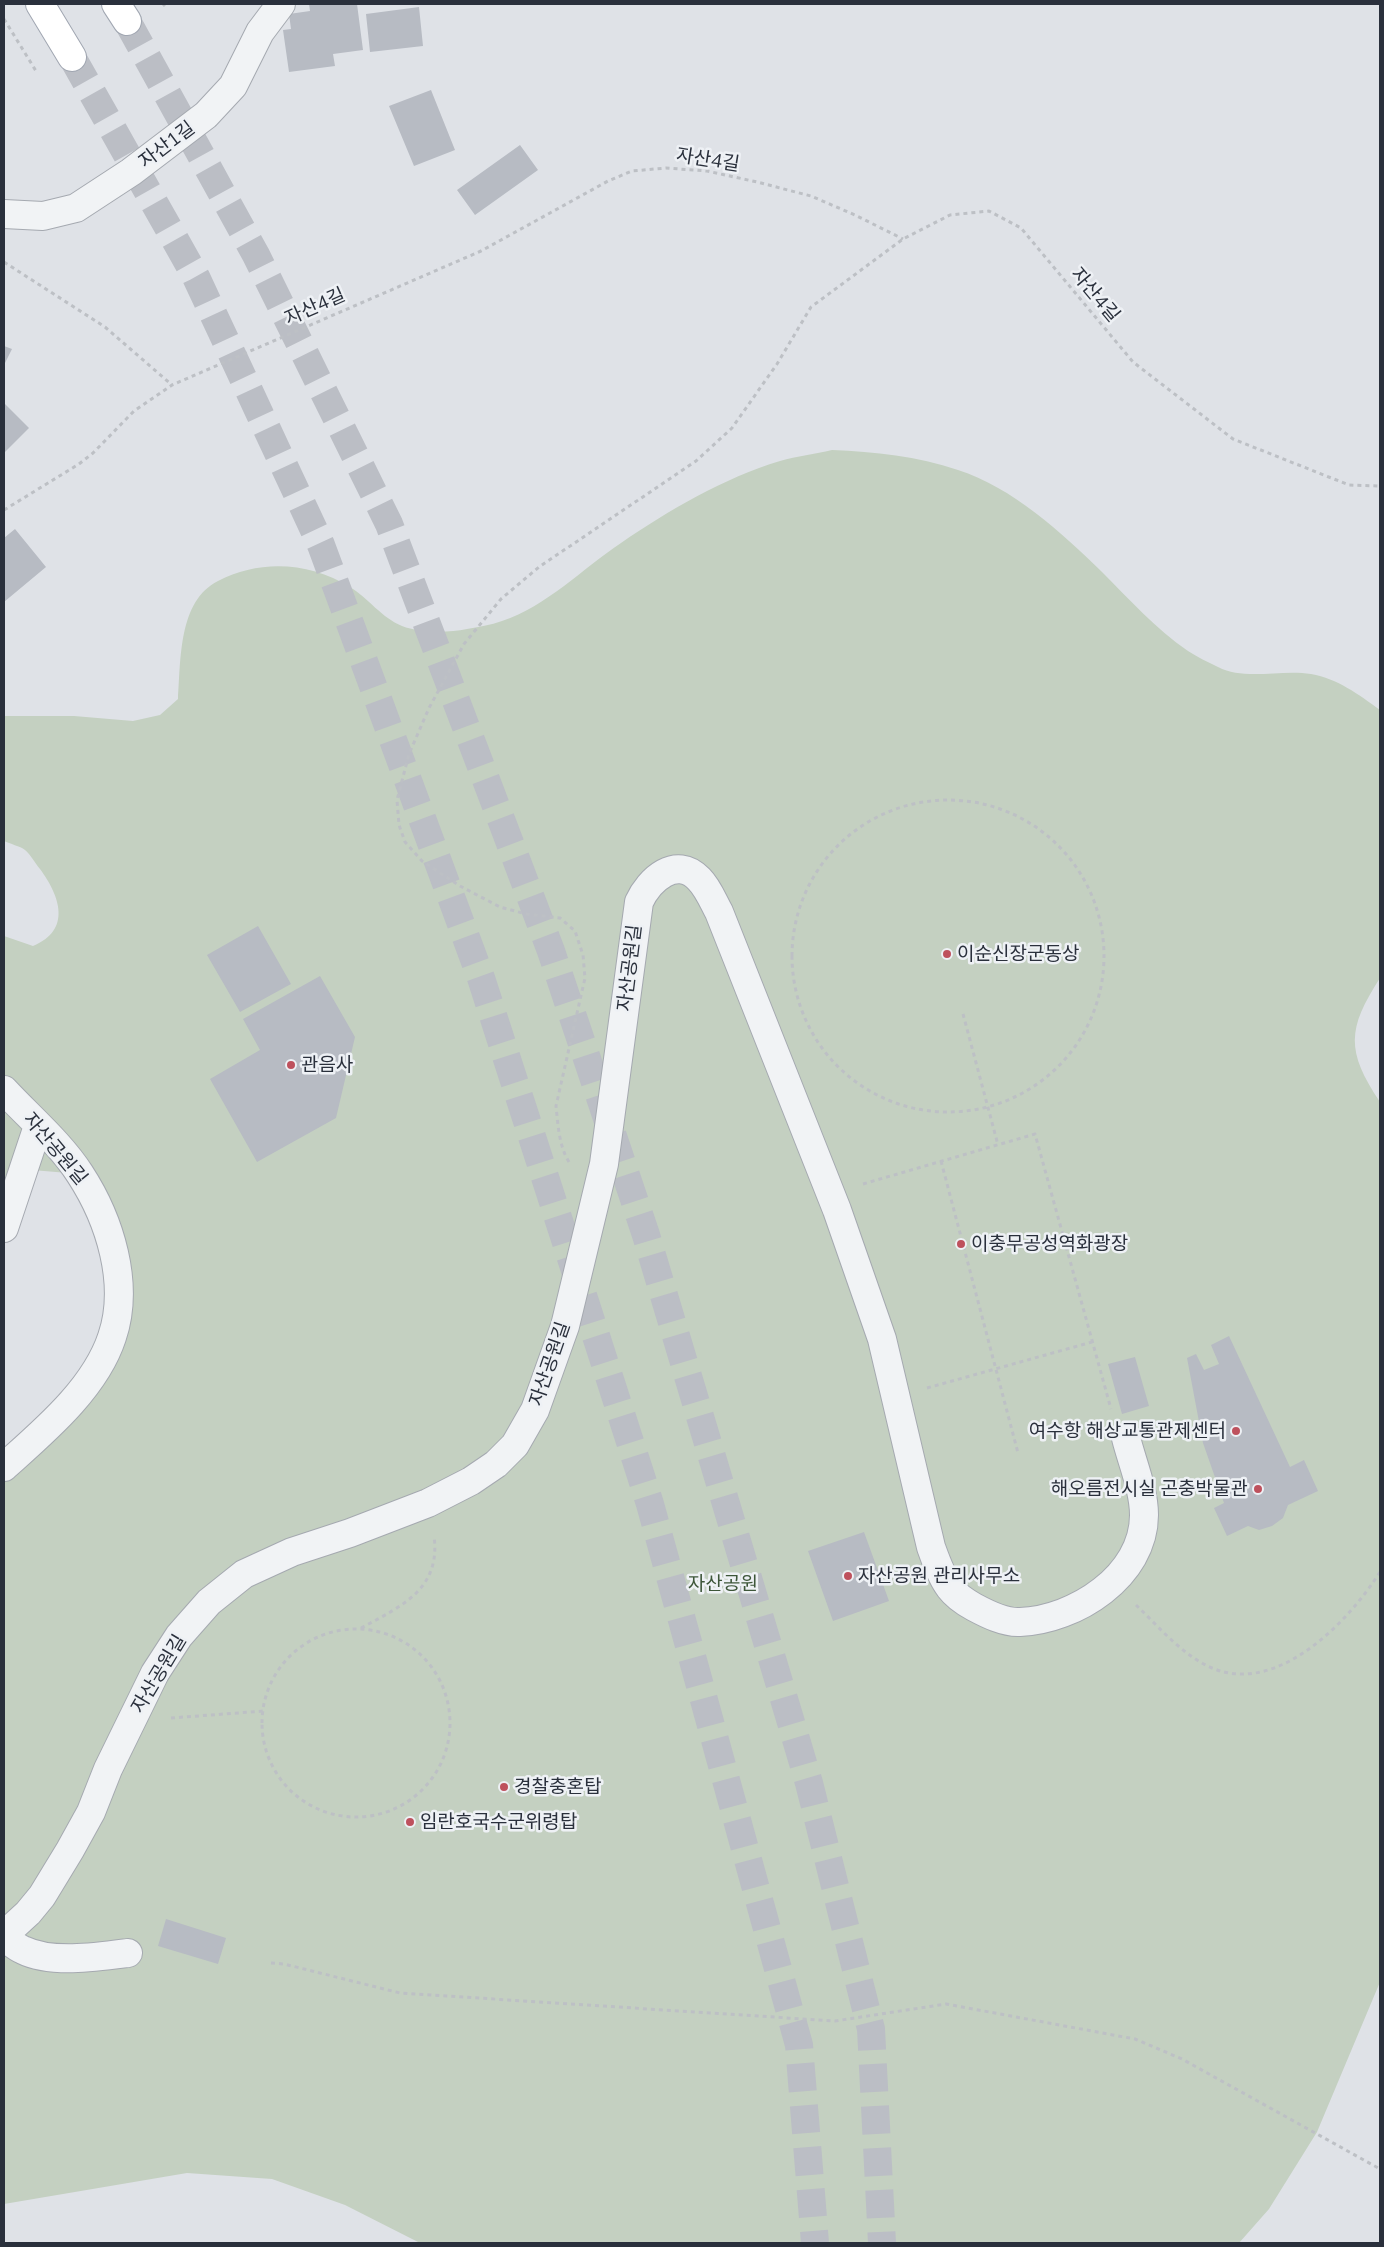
<!DOCTYPE html>
<meta charset="utf-8">
<style>
body{margin:0}
#map{position:relative;width:1384px;height:2247px;overflow:hidden;background:#dfe2e7;font-family:Mulish,sans-serif}
canvas{display:block}
.frame{position:absolute;inset:0;border:5px solid #2a303c;pointer-events:none}
</style>
<div id="map">
<canvas width="1384" height="2247"></canvas>
<div class="frame"></div>
</div>
<script>
const c = document.querySelector('canvas').getContext('2d');
c.lineJoin = 'round';
function fillPath(path, color) { c.fillStyle = color; c.fill(path, 'evenodd'); }
function trace(path, color, width, dash) { c.strokeStyle = color; c.lineWidth = width; c.lineCap = dash ? 'butt' : 'round'; c.setLineDash(dash || []); c.stroke(path); }
function drawText(font, color, halo, rows, align = 'center') {
  c.font = font + ' Mulish,"Noto Sans KR",sans-serif'; c.lineWidth = 5; c.setLineDash([]); c.textBaseline = 'middle'; c.strokeStyle = halo; c.fillStyle = color; for (const [text, x, y, turn = 0] of rows) {
    c.save(); c.translate(x, y); c.rotate((+turn || 0) * Math.PI / 180); c.textAlign = isNaN(turn) ? turn : align; if (halo) c.strokeText(text, 0, 0); c.fillText(text, 0, 0); c.restore();
  }
}
const green = new Path2D(`
 M832,450C875,452 917,456 958,470C1012,487 1062,533 1102,572C1129,599 1156,629 1188,651C1197,657 1208,662 1218,667C1245,681 1281,669 1311,674C1338,679 1358,694 1380,710V978C1347,1029 1346,1051 1380,1102V1982L1317,2132L1269,2209L1239,2243H420L345,2205L272,2179L187,2173L4,2204V1467L47,1429L120,1301L80,1174L20,1169L4,1213V936L33,946C72,930 60,896 40,869C35,863 31,855 25,850C20,846 10,844 4,841V716H74L133,721L160,715L178,699C181,661 178,601 218,581C260,559 310,562 350,587C368,598 382,618 402,626C420,633 447,633 467,629C478,627 491,625 502,621C547,606 582,569 621,543C669,510 724,478 780,461C797,456 815,454 832,450Z`);
const building = new Path2D(`
 M309,4H357L363,50L333,54L335,66L289,72L283,30L291,29L289,14L310,11Z
 M419,7L423,46L370,52L366,14Z
 M431,90L455,150L414,166L389,106Z
 M520,145L538,170L475,215L457,190Z
 M4,346L12,349L4,365Z
 M4,403L29,428L4,453Z
 M15,529L46,567L4,602V538Z
 M258,926L291,984L240,1012L207,955Z
 M320,976L355,1037L336,1118L257,1162L210,1079L260,1050L243,1019Z
 M1229,1336L1290,1467L1304,1460L1318,1491L1288,1505L1283,1518L1272,1526L1259,1530L1248,1526L1227,1536L1214,1508L1224,1503L1203,1443L1187,1358L1196,1354L1204,1370L1219,1364L1211,1345Z
 M1135,1357L1149,1406L1122,1414L1108,1364Z
 M864,1532L889,1601L833,1621L808,1551Z
 M166,1919L226,1938L218,1964L158,1946Z`);
const majorTunnel = new Path2D(`
 M127,21L256,255L389,524L551,951L646,1235L809,1783L871,2029L882,2243
 M72,57L196,277L321,545L481,978L650,1504L799,2045L815,2243`);
const path = new Path2D(`
 M163,4L165,6
 M4,19L36,71
 M4,262L105,327L172,385
 M4,510L79,464L93,453L134,411L172,385L481,251L608,181L632,171L666,168L707,171L757,182L811,196L855,215L903,239
 M792 956a156 156 0 1 1 312 0a156 156 0 1 1-312 0Z
 M963,1014L998,1145
 M941,1161L1018,1453
 M569,1162C559,1146 558,1125 556,1106L585,978L583,955L575,931L560,918L526,914L500,907L460,886L422,861L405,842L399,825L397,800L409,754L429,708L464,644L501,599L539,567L696,461L732,428L777,364L811,307L903,239L950,215L989,211L1021,228L1133,362L1233,439L1349,485L1380,486
 M863,1184L1035,1134L1111,1409
 M927,1388L1092,1342
 M1136,1605C1159,1627 1182,1655 1212,1668C1278,1696 1349,1621 1380,1572
 M361,1628C402,1606 441,1589 434,1536
 M262 1723a94 94 0 1 1 188 0a94 94 0 1 1-188 0Z
 M171,1718L264,1711
 M271,1963L284,1964L400,1993L835,2021L946,2004L1135,2039L1182,2059L1380,2169`);
const minor = new Path2D(`
 M4,214L43,216L76,208L131,172L206,115L233,86L260,32L281,4
 M4,1090C29,1117 60,1143 80,1174C110,1220 130,1284 112,1337C95,1389 43,1432 4,1467
 M4,1228L38,1126
 M4,1935L28,1913L42,1896L70,1850L91,1812L108,1769L155,1673L179,1636L209,1602L244,1574L292,1552L350,1533L428,1503L471,1481L496,1464L515,1445L535,1410L565,1326L604,1164L639,902C649,880 676,855 699,879C708,888 713,901 719,912L837,1210L882,1339L931,1547C936,1561 941,1576 950,1588C956,1596 965,1602 974,1607C987,1614 1005,1623 1020,1622C1075,1620 1144,1576 1144,1515C1144,1490 1132,1462 1126,1438
 M4,1937C10,1942 16,1947 23,1950C51,1964 98,1957 128,1953`);
const major = new Path2D(`
 M40,4L72,57
 M116,4L127,21`);
const markers = [
 [947,954,5,"#be515d"],
 [291,1065,5,"#be515d"],
 [961,1244,5,"#be515d"],
 [1236,1431,5,"#be515d"],
 [1258,1489,5,"#be515d"],
 [848,1576,5,"#be515d"],
 [504,1787,5,"#be515d"],
 [410,1822,5,"#be515d"]
];
const streetNames = [
 ["자산1길",167,145,-37],
 ["자산4길",708,160,9],
 ["자산4길",1095,295,50],
 ["자산4길",315,307,-24],
 ["자산공원길",630,968,-83],
 ["자산공원길",55,1149,50],
 ["자산공원길",550,1364,-71],
 ["자산공원길",159,1674,-59]
];
const poiNames = [
 ["이순신장군동상",957,954],
 ["관음사",301,1065],
 ["이충무공성역화광장",971,1244],
 ["여수항 해상교통관제센터",1226,1431,"right"],
 ["해오름전시실 곤충박물관",1248,1489,"right"],
 ["자산공원 관리사무소",858,1576],
 ["경찰충혼탑",514,1787],
 ["임란호국수군위령탑",420,1822]
];
const parkNames = [
 ["자산공원",723,1584]
];
fillPath(green, '#c4d0c1');
fillPath(building, '#b7bbc3');
trace(majorTunnel, '#bbbec5', 28, [28, 14]);
trace(minor, '#a5a9b0', 30);
trace(major, '#a0a6b1', 30);
trace(path, '#bdc0c5', 3, [4, 4]);
trace(minor, '#f1f3f5', 28);
trace(major, '#fff', 28);
for (const [x, y, r, color] of markers) { const dot = new Path2D(); dot.arc(x, y, r, 0, 2 * Math.PI); c.fillStyle = color; c.fill(dot); trace(dot, '#eef1f5', 2); }
drawText('19px', '#2a303c', '#eef1f5', streetNames);
drawText('19px', '#2a303c', '#eef1f5', poiNames, 'left');
drawText('19px', '#3d5639', '#eef1f5', parkNames);
</script>
